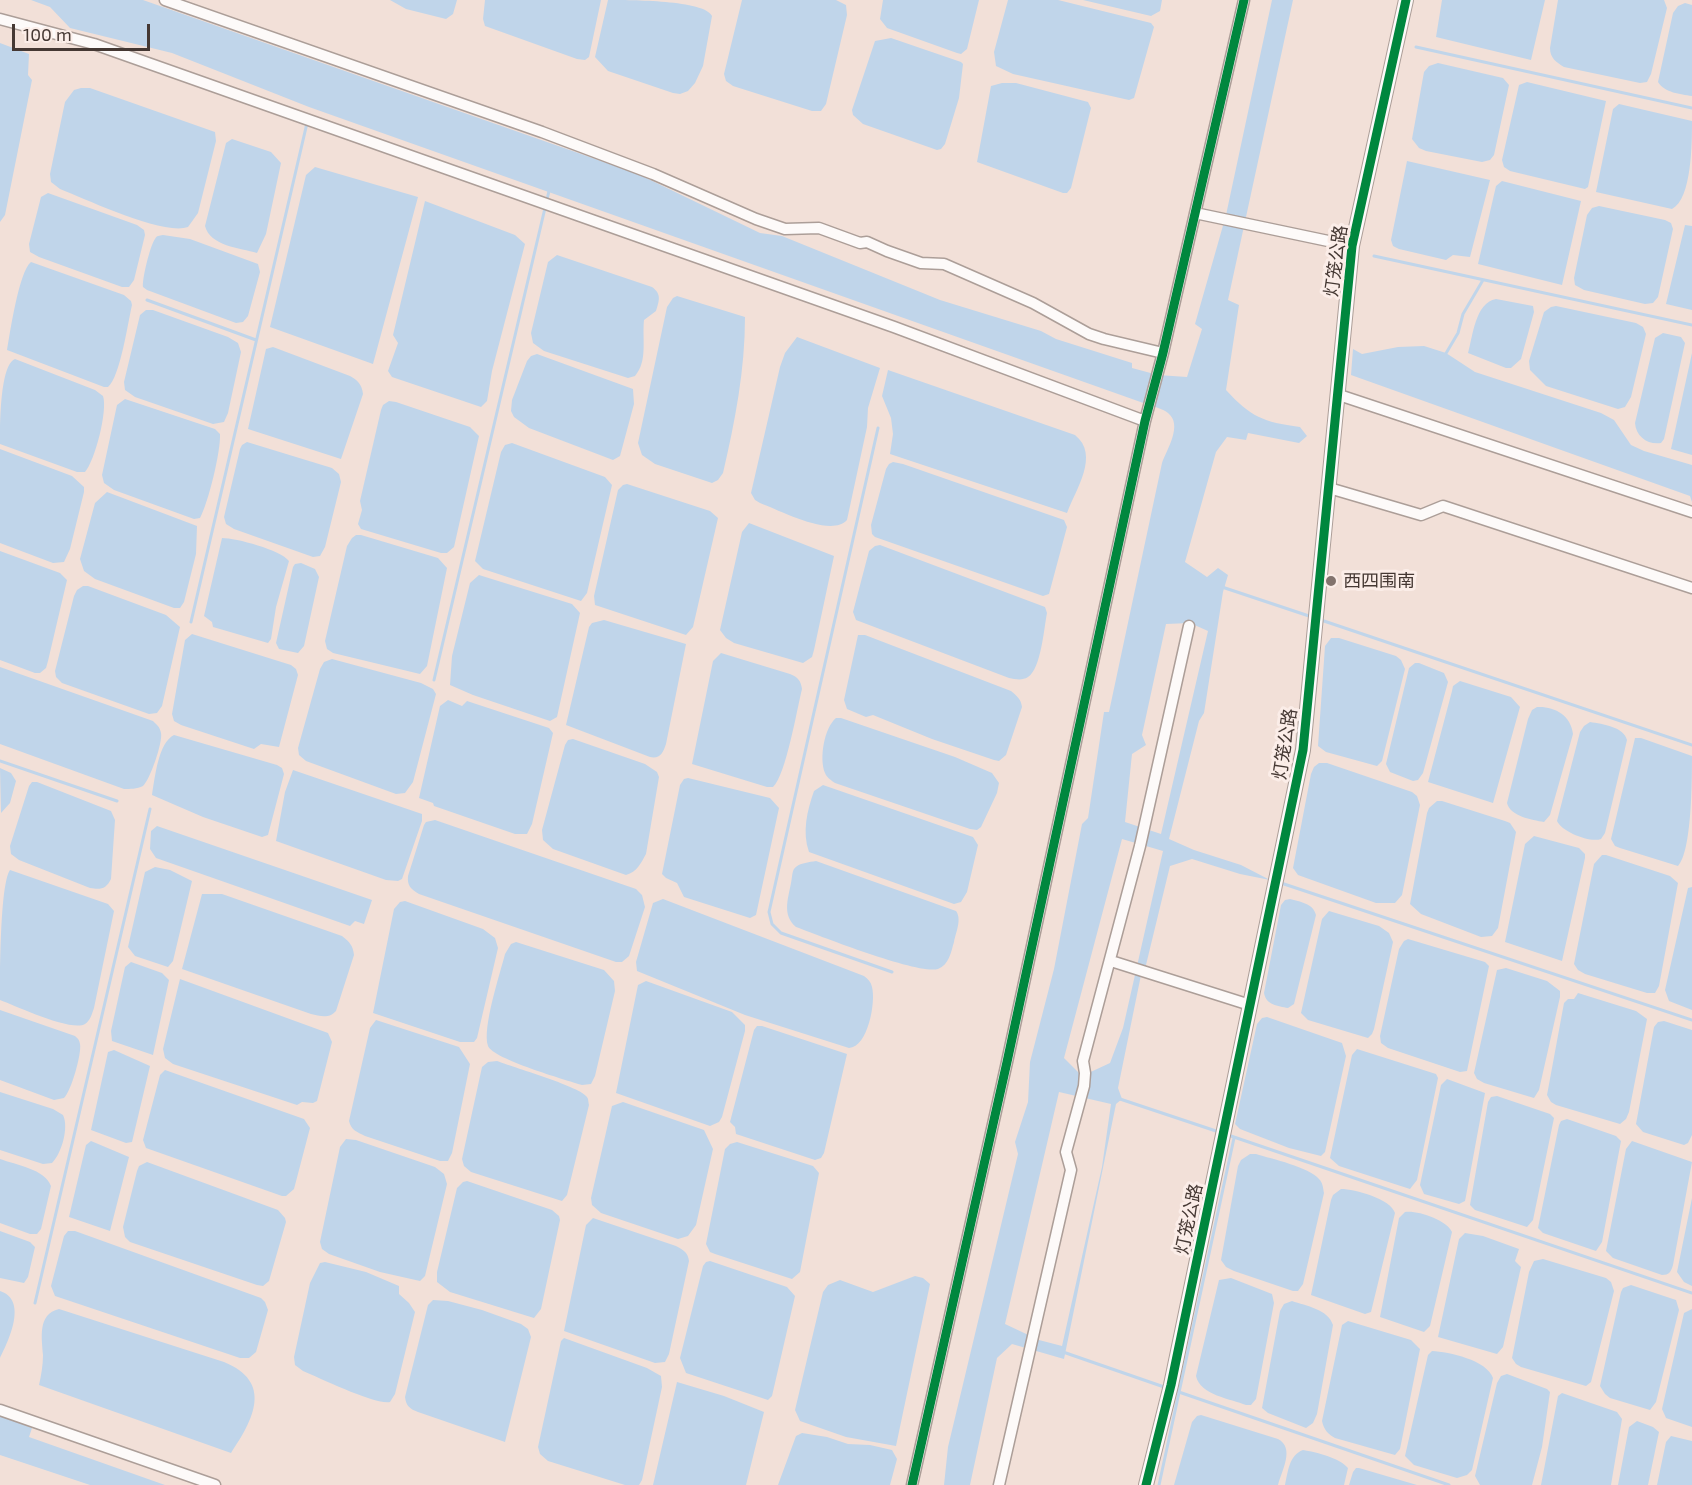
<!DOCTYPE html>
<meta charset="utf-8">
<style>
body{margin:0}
#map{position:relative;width:1692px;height:1485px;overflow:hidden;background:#f2e0d8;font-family:"Exo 2",sans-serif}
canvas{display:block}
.scale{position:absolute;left:12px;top:24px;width:138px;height:27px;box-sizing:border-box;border:3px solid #453833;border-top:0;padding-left:8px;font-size:18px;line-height:21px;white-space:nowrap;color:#453833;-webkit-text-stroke:4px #fbede8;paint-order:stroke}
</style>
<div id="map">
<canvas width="1692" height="1485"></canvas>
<div class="scale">100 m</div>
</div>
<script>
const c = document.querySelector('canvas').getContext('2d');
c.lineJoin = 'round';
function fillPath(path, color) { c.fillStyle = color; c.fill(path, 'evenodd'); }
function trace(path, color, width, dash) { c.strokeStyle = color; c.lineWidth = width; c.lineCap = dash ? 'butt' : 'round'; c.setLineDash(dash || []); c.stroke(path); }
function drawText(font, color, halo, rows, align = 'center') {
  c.font = font + ' "Exo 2","Noto Sans SC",sans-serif'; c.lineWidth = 6; c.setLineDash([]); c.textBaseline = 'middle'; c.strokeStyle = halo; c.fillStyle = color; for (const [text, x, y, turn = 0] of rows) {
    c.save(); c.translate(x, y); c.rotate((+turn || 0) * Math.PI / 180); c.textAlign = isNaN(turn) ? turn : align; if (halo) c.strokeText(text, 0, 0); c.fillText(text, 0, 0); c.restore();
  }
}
const water = new Path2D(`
 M31,0H143L638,174L760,233L782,236L940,300L1041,331L1056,339L1132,363V368L1158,375L1187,377L1202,329L1195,324L1226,215L1272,0H1293L1228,300L1239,305L1226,390C1251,417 1263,422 1300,427L1307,436L1299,443L1248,433L1246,440L1227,437L1216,452L1185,562L1207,577L1218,568L1228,575L1223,592L1204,713L1199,721L1169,839L1194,850L1241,865L1270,880L1240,874L1192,859L1170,866L1145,969L1141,975L1118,1088L1122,1099L1116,1104L1064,1359L1012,1344L997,1358L970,1485H944L948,1447L1018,1154L1015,1142L1028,1102L1030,1062L1054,969L1082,824L1088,818L1104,712H1109L1162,463C1167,449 1183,425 1168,413C1163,409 1155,407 1149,405L309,107L172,53L70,28L50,7ZM1190,623L1208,631L1161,834L1125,822L1132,754L1146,745L1142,735L1166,624ZM1122,839L1163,851L1123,1028L1110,1063L1082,1076L1064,1058ZM1059,1092L1111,1104L1102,1167L1062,1346L1039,1340L1005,1324Z
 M390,0H457L453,14L446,19L406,9Z
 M485,0H601L589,57L585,60L577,59L485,26L483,19Z
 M608,0C630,0 705,0 712,16L703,66L695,83L688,91L680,94L673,93L608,71L595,57Z
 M742,0H836L846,5L847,15L826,104L821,111H812L733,86L726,81L724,74Z
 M883,0H979L967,49L961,54L957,53L887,28L880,19Z
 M1008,0H1058L1151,23L1154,27L1134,98L1129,100L1013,74L996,66L994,52Z
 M1083,0H1162L1160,11L1151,16Z
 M1442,0H1545L1531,60L1436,37Z
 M1558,0H1664L1667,8L1651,74L1647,82L1640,83L1564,67C1556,62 1550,58 1550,48Z
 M1685,3L1692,5V96C1680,94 1665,93 1658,82L1673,13L1678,6Z
 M891,38L961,62L963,64L959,98L945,144L941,149L937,150L863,124L853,115L852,110L875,41Z
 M0,43L29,54L28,75L32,80L5,215L0,222Z
 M1438,63L1503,78L1509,85L1494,155L1490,160L1482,162L1426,151L1419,148L1412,139L1424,72L1429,66Z
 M1527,82L1606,101L1588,187L1585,189L1510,171L1504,167L1502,160L1519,85Z
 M1002,83H1016L1088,102L1091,108L1071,188L1067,193H1063L977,162L991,86Z
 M81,88H90L215,132L216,141L198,213L188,227C163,236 86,199 60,189L51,182L50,174L65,102L74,90Z
 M1619,104L1692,121C1692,142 1692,199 1672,209L1596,192L1613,109Z
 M232,139L271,152L281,163L266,234L257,253C240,248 210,246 205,226L226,143Z
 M1407,161L1490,180L1470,257L1453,255L1446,260L1399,249L1393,246L1391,240Z
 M315,167L418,197L373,364L270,327L306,175Z
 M1502,181L1581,201L1562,285L1478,264L1496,186Z
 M48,193L137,225L144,230L145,235L134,280L129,287H122L39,257L30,252L29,244L41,197Z
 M425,201L515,235L525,244L492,371L487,401L481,407L392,377L388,371L398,343L393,335Z
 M1599,206L1665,220L1671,223L1673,229L1658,297L1653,303L1645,304L1584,290L1575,285L1574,278L1587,215L1592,208Z
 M1685,225L1692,226V310L1666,304Z
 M163,235L190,239L258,264L260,272L248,316L243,322L236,323L147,290L143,287C142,279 150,246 155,239C157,235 159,236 163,235Z
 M557,255L652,287C662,294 659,301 656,311L644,320C642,339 648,361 635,376L628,378L544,351L533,343L531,333L548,262Z
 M31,262L124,295L131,301L132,305C128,322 120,377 108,387H104L7,350C10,333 19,271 31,262Z
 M677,296L745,317C745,370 735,421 723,473L718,480L712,483L655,464L642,455L638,443L667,307L673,298Z
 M1496,299L1533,306L1534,312L1521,359L1511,368H1506L1468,353C1473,336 1475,303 1496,299Z
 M1556,306L1636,323L1643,327L1646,334L1631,397L1625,407L1618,409L1546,386L1530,370L1529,361L1544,312L1551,307Z
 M146,310H153L228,337L238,343L241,352L228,413L224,422L213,424L135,397L125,390L124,382L140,315Z
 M1663,333L1681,337L1685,343L1664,439L1661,443C1648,445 1636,437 1635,423L1655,338Z
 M797,337L880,368L868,408L867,427L847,520C831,538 779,510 760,503L755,500L751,493L780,367L785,353Z
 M1424,346L1446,353L1475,372L1601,413L1614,420L1631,445L1644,451L1692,465V502L1690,496L1351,375L1353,349L1362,354L1398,347Z
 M273,347L350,376C357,380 362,384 363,394L341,459L248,429L266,349Z
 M1692,353V455L1671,449Z
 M537,354L633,389L634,404L620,456L613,460L529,428L514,417L511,411L512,400L527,361L531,356Z
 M15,359L95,390L103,396C108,410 95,461 85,472H77L0,444C0,424 0,365 15,359Z
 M888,370L1075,435C1100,455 1076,489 1067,513L890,454L893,434L891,418L882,396Z
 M125,399L215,429L220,434C221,451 208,504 200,518L194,519L114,490L104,483L102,475L117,405Z
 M389,401L396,402L470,427L479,436L454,547L447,553H441L361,529L358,524L362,510L360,501L381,410L383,405Z
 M247,442L332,468L339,474L341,482L325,547L320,556L313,557L234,529L226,524L224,517L240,449L242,445Z
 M512,443L605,477L612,485L587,593L581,601L483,569L475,561L501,452L505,445Z
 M0,449L72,476L84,487V492L70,549L64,562L53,563L0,543Z
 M893,462L903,464L1064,520L1067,527L1049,594L1043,596L875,537L872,534L871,525L886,469L889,464Z
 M627,484L710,511L718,518L693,627L686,635L595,605L594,596L618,490L623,485Z
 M107,492L197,526L196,554L184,602L180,608H174L95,579L84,571L80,559L95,503Z
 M749,523L834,556L814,650L812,657L803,663L734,643L726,638L720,630L742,532Z
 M356,535H361L438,558L447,568L427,666L420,674L333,653L327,649L325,641L347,546L352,538Z
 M222,538C236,538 281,550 289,561L276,607L271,639L268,643L213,627L212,622L204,616Z
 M880,545L1045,607L1047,613C1044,628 1041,669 1028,677C1022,681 1015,679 1009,678L856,620L853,612L869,551L875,546Z
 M0,551L60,573L67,580L48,661L46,668L40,673H35L0,660Z
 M301,563L315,569L319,577L304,646L298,653L279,649L276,643L293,567L295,564Z
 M479,575L572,604L580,613L557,717L550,721L473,695L450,685L452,656L470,583Z
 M83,586H88L166,615L180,627L162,706L157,713L149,714L62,683L56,677L55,671L74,596L77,590Z
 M604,620L686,644L666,744C663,753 660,759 650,757L566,725L589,627L592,623Z
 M192,634L291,665L296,669L298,675L279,747L261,744L254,749L181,725L174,721L172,714L185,640Z
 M858,635H865L1011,691C1017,696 1021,699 1022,707L1006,755L999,761L994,760L932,739L873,715L866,717L847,709L844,700Z
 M1331,638H1339L1396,656L1401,660L1405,669L1382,761L1377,766L1326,752L1318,746L1325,646Z
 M721,653L790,674C798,677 801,681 802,689C797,709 786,775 773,787H767L692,764L713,661Z
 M332,659L421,683L433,689L436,694L413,782L405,793L396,794L306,761L299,755L298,748L320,669L324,662Z
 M1415,663H1419L1444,673L1448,682L1423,773L1418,780L1413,781L1390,772L1386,764L1409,668Z
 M0,667L153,721C157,725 160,727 161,733C163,742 150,780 143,786C137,789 130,789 124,789L0,744Z
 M1460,681L1511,697L1520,707L1493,803L1428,782L1452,691L1453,686Z
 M448,700L462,706L467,701L549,728L553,733L532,824L527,834H515L434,806L433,803L419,798L440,706Z
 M1537,707C1554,706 1571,715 1573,734L1550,815L1544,822C1532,820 1510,816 1507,803L1528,719L1532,710Z
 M836,718H841L955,757L992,773L999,783L997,793L981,827L977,830L970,829L835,783C831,780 827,778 825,773C819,759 824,728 836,718Z
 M1590,722C1603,724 1624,727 1627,740L1605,833L1601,839C1590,843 1562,832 1557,821L1580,732L1584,726Z
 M174,735L277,765L282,768L284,774L268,835L262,837L203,817L152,795C155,778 158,743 174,735Z
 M1635,738H1641L1692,756C1692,779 1692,852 1678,866L1620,848L1615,846L1611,839Z
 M573,739L645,764L657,772L659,777L646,854C641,863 637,872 626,875L553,849L543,840L542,830L565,745L568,740Z
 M1319,763H1327L1412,792L1417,796L1420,805L1402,895L1395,903H1376L1298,875L1293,868L1311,774L1314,767Z
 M0,768L11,773L16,781L10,803L1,813Z
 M293,770L422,814V821L402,879L398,881L386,880L276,841L285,792Z
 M688,778L770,798L779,808L756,915L750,918L684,897L677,883L666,878L662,874L680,785L684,779Z
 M32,782H37L111,811L115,820L111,879C106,889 101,890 90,888L19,860L11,854L10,846L29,786Z
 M823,785L973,837L978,845L967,892L961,902L954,904L809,852C802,832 807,811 814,791Z
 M1437,801H1442L1505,821L1510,823L1516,832L1498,928L1492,936L1481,937L1421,914L1410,904L1427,813L1429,808Z
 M435,820L636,889L642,895L645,907L629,956L622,962H616L419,894C411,889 407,886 408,876L424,825L426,822Z
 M157,826L372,900L364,924L355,921L350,926L156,858L150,849L151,831Z
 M1534,836L1579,848L1585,854V858L1562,961L1505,942L1525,844Z
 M1602,855H1606L1670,876L1678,883L1659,986L1655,993H1647L1585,974L1578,970L1574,964L1594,864Z
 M816,861L956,911C962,919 956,932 954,942C951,952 949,965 938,969C919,975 820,936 796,927C782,915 788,899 791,883C792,879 792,872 794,869C798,863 810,862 816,861Z
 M155,867L170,870L192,881L173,961L168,967L135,956L128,947L145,872Z
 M10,870L108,904L114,911L94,1008C92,1014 90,1021 85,1024C71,1032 16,1006 0,1000C0,976 0,884 10,870Z
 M1692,887V1010L1669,1001L1665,990L1688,888Z
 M202,894H222L342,936C350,942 353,946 354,955L336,1011C329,1019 320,1016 311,1014L182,969Z
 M663,899L864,976C868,979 871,982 872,987C876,1002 868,1047 849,1048L745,1015L637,971L636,962L653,903Z
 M1290,899C1300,902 1313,903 1316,915L1294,1004L1288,1008C1278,1006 1266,1005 1264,993L1281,905L1285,900Z
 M405,901L483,929L495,938L498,948L477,1038L474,1042H460L373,1013L394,909L400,902Z
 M1329,911L1379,926L1389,933L1393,942L1374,1029L1372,1034L1368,1038L1308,1020L1301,1013L1322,919Z
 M1408,939L1485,962L1489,966L1467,1071L1460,1072L1388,1048L1381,1043L1380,1036L1399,949L1404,941Z
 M516,942L604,970L614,981L615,991L595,1076L591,1084L582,1085C566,1080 493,1059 488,1046C482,1028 500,974 505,954L511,944Z
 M131,962L162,973L169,980L153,1055L112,1041L111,1031L125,967Z
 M1506,968L1547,981L1560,991V997L1539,1090L1534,1098L1484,1083L1477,1079L1474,1073L1497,970Z
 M180,979L328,1033L332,1042L317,1101L313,1103L302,1102L297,1105L173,1064L165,1058L163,1049Z
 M646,981L732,1012L745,1025V1031L722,1117L719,1122L710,1126L616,1093L638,985Z
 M1578,993L1636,1011L1647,1019L1629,1112L1626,1119L1620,1124L1556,1105L1551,1102L1547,1095L1564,1003L1568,999H1574Z
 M0,1010L75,1036C78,1039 79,1039 80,1044C82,1053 71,1092 64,1098L54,1100L0,1080Z
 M1267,1017L1342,1043L1346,1056L1325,1152L1321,1156L1289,1148L1240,1129L1235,1124L1257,1024L1262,1018Z
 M376,1020L459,1047L470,1064L452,1153L448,1161H440L365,1136C357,1132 351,1130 349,1121L370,1028Z
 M1664,1021L1692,1030V1135L1688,1143L1684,1145L1643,1132L1636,1124L1654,1027L1658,1022Z
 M757,1026H762L847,1054L824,1153L821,1158L815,1160L736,1134L735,1127L730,1122L754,1030Z
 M1357,1049L1436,1074L1438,1078L1417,1180L1410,1189L1339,1166L1330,1158L1352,1055Z
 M114,1050L150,1066L132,1142L126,1143L91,1130L108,1052Z
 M497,1061C512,1067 578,1086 586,1096C589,1099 588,1101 589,1105L567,1195L562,1201L471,1172L464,1166L462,1159L482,1067L488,1062Z
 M165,1070L304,1119L310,1128L294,1189L286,1196H282L146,1148L143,1140L160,1075Z
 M1447,1079L1485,1093L1466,1196L1465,1201L1459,1204L1424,1194L1420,1185L1441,1085Z
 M0,1092L53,1109L63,1115C69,1127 62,1153 52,1163L43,1164L0,1150Z
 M1497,1096L1550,1114L1554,1118L1533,1220L1527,1227L1475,1210L1470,1205L1488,1102L1491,1097Z
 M623,1102L704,1130L713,1149L696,1225L688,1236L678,1239L601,1213L592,1205L591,1198L612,1106Z
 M1567,1119L1616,1136L1621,1141L1602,1242L1596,1251L1543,1233L1538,1228L1559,1125L1561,1121Z
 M346,1139L356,1140L435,1167L444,1174L447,1184L425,1276L420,1281L380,1272L329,1254L322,1249L320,1242L340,1147Z
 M91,1141L129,1157L110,1231L69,1217L86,1145Z
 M1632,1141L1692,1162L1673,1265C1671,1272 1669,1275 1662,1275L1613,1258L1606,1251L1626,1149Z
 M737,1142L813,1166L819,1173L800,1272L792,1279L715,1254L710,1252L706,1244L725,1149L730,1144Z
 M1250,1154H1256C1272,1159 1309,1167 1319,1179C1323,1183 1323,1188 1324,1193L1303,1284L1298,1291H1293L1234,1271L1226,1267L1221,1260L1238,1166L1241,1160Z
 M0,1159C16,1165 45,1169 51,1186L41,1229L37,1234H30L0,1223Z
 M147,1162L278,1210L285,1218L286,1222L269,1281L263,1286L257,1285L130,1242L125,1237L123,1227L137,1171L139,1166Z
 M467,1181L552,1210L559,1216L560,1220L541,1309L534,1318L450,1292L437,1282V1272L457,1188L463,1182Z
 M1341,1189C1355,1189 1391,1199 1395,1213L1371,1312L1365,1314L1311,1295L1331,1200L1333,1195Z
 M1692,1198V1286L1684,1282L1677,1272Z
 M1405,1212C1417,1210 1447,1220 1452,1232L1430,1326L1424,1332L1380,1317L1399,1218Z
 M593,1218L676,1246C684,1250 688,1253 689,1261L669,1354L665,1362L655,1363L564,1331L586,1225Z
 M0,1231L30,1242L35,1247L28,1277L24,1283L0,1278Z
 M68,1231H75L261,1298L265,1302L268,1310L256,1352L249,1358H240L55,1296L51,1286L64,1236Z
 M1465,1233L1483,1236L1519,1249L1515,1261L1521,1267L1503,1347L1497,1354L1438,1337L1459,1239Z
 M1543,1259L1606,1278L1611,1282L1614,1291L1591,1382L1586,1386L1521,1367L1516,1364L1512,1358L1529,1272L1534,1261Z
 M710,1261L787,1287L795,1296L772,1396L768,1400L686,1373L680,1358L703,1266L706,1262Z
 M325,1262L366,1272L399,1286V1294L409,1303L415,1312L395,1394L390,1402C375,1405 320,1378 303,1371L295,1365L294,1357L310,1283L320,1263Z
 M915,1276L923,1278L930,1284L896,1446L846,1437L800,1421L795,1410L823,1292L828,1285L840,1280L873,1292Z
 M1231,1278L1272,1294L1274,1303L1256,1399L1251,1405H1246C1231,1399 1200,1395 1196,1376L1219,1280Z
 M1631,1285L1676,1300L1679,1310L1656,1402L1650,1410L1610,1398L1605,1394L1600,1386L1621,1292L1623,1288Z
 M0,1291C28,1300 9,1340 0,1358Z
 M433,1300L448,1301L482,1310L521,1324L528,1329L531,1337L505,1442L418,1412C410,1409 406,1406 405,1397L428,1305Z
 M1292,1301C1306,1306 1328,1309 1333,1325L1317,1414L1313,1423L1306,1428L1268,1413L1262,1408L1280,1311L1284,1304Z
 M59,1309L224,1362C273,1382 254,1419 231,1453L39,1385C41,1376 43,1365 43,1355C42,1339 37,1314 59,1309Z
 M1692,1309V1427L1666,1418L1662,1409L1684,1313Z
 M1348,1321L1411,1340L1420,1349L1400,1449L1395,1455L1335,1438C1328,1434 1324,1430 1322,1421L1341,1330L1342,1325Z
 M564,1338L647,1368L661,1376L662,1387L642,1480L639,1485H625L548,1461L540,1454L538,1447L561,1341Z
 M1432,1351C1449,1352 1487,1360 1493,1378L1472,1470L1467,1475L1457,1478L1414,1465L1405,1456L1428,1355Z
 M1507,1374L1547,1389L1550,1392L1542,1447L1532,1485H1480L1475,1476L1497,1383L1501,1376Z
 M677,1382L724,1396L764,1412L746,1485H653Z
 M1562,1393L1617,1412L1622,1419L1611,1485H1541L1558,1396Z
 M0,1410L11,1413L19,1423L32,1428L29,1437L165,1485H90L0,1455Z
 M1201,1415L1278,1439C1295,1448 1282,1470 1278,1485H1174L1192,1422L1197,1416Z
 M1637,1421L1653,1427L1659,1432L1648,1485H1618L1629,1427Z
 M802,1433L827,1437L848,1444L870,1445L892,1450L897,1459L890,1485H778L796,1436Z
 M1671,1436L1692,1441V1485H1657L1666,1442Z
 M1303,1450C1316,1452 1340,1458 1348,1468L1344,1485H1285C1288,1472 1289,1455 1303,1450Z
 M1356,1468H1359L1417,1485H1349L1353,1472Z`);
const stream = new Path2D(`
 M1416,47L1692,108
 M1374,256L1692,325
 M147,300L256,340
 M1445,355L1458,333L1463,314L1483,280
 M878,428L769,912L772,924L781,933L892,972
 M1222,587L1312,617
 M1318,619L1692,745
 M191,622L307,123
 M434,680L549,191
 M0,761L117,801
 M1278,882L1692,1020
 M1120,1099L1219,1132
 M1228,1135L1692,1293
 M35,1303L150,809
 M1063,1352L1167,1388
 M1173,1390L1449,1485
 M1159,1485L1234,1138`);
const minor = new Path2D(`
 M165,0L542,132L653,174L756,219L785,229L819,228L860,243L867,242L887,251L921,263L944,264L1033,303L1089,334L1104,339L1163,353
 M0,19L94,44L894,327L1145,421
 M1195,213L1352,246
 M1339,395L1692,512
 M1329,488L1421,515L1443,506L1692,588
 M1111,961L1250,1005
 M0,1410L215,1485
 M912,1485L1007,1062L1145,421L1163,353L1244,0
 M999,1485L1071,1170L1066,1152L1084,1086L1085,1073L1083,1061L1140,846L1189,626`);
const tertiary = new Path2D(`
 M1146,1485L1171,1385L1303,750L1352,246L1406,0`);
const cycleway = new Path2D(`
 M912,1485L1007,1062L1145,421L1163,353L1244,0
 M1146,1485L1171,1385L1303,750L1352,246L1406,0`);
const markers = [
 [1331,581,6,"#82736d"]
];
const streetNames = [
 ["灯笼公路",1336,261,-82],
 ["灯笼公路",1285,744,-81],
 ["灯笼公路",1189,1219,-78]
];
const poiNames = [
 ["西四围南",1343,581]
];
fillPath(water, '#c0d5ea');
trace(stream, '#c0d5ea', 3);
trace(minor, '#ac9e98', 13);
trace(tertiary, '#ac9e98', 16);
trace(minor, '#fdfaf9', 10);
trace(tertiary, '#fdfaf9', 14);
trace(cycleway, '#00873e', 9);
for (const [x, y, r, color] of markers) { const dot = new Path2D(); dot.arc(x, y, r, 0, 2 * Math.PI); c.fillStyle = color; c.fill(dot); trace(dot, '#fbede8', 2); }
drawText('18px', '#453833', '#fbede8', streetNames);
drawText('18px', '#453833', '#fbede8', poiNames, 'left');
</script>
